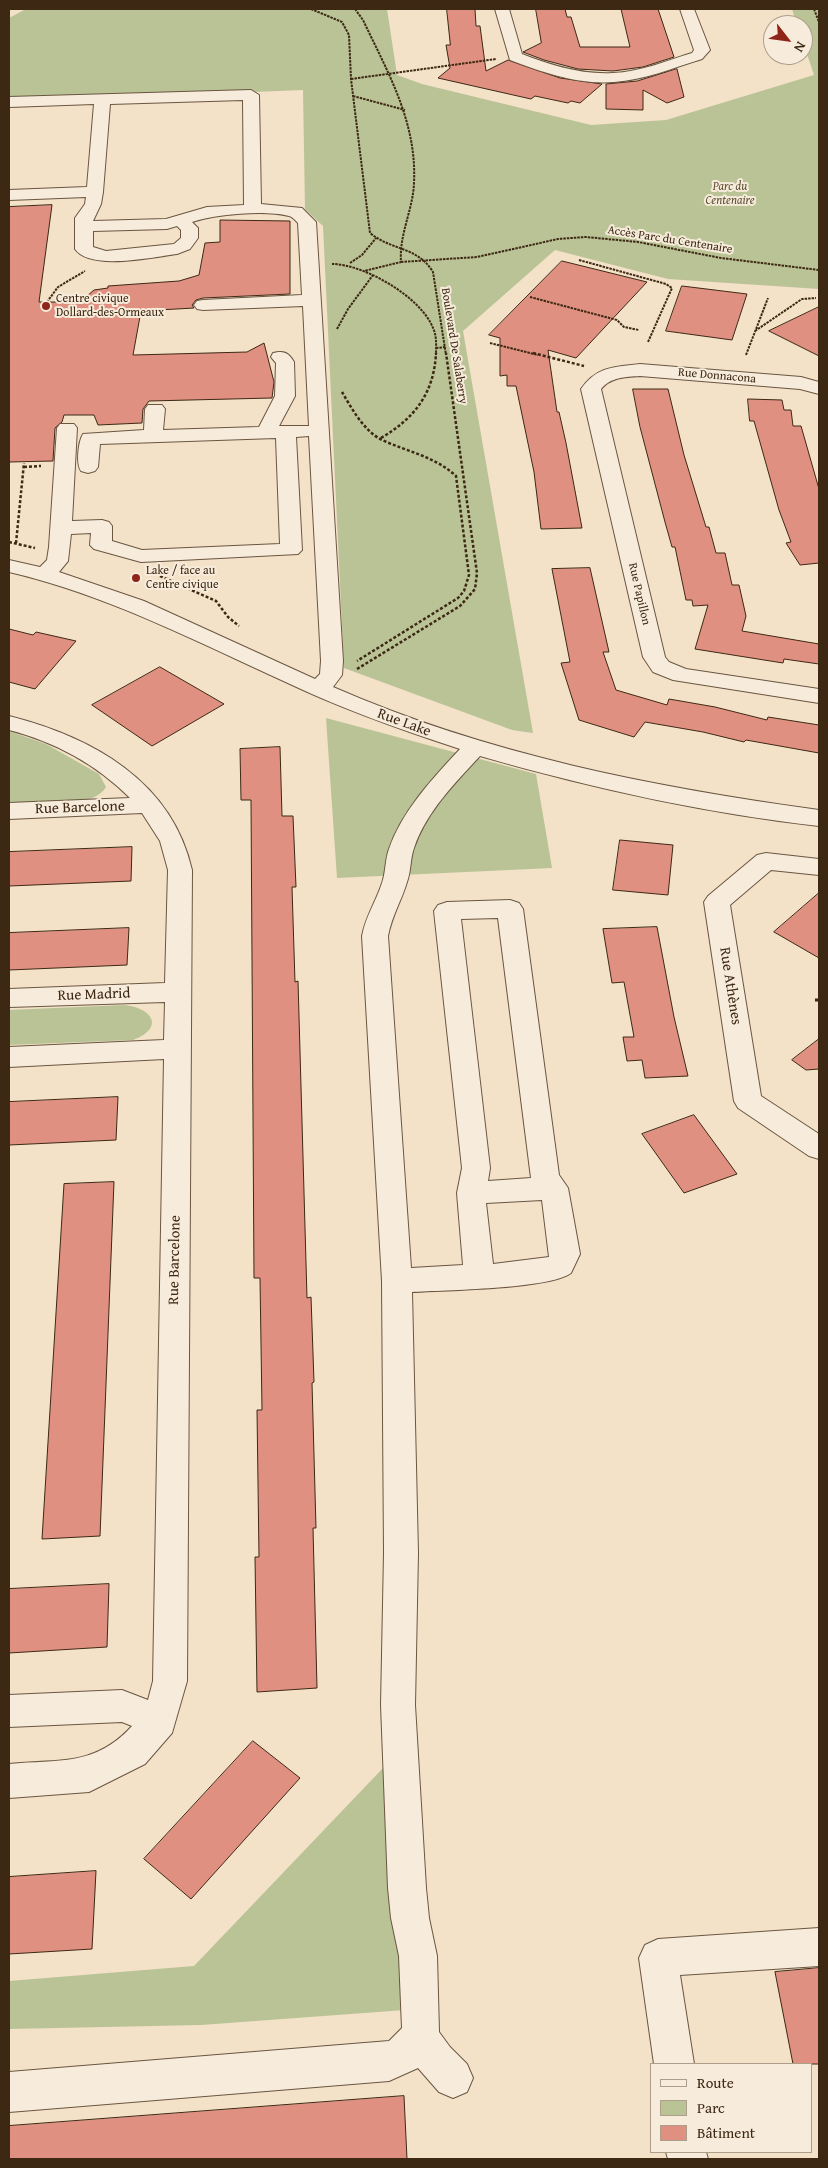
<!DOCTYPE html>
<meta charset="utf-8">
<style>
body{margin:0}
#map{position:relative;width:828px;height:2168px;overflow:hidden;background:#f3e1c8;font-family:"Gentium Book Plus",serif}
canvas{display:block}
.frame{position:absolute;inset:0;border:10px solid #3d2814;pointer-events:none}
.legend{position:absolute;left:650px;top:2063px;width:162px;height:90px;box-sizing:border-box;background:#f7ecdb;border:1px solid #ad9e8b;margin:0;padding:6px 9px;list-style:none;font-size:15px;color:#3d2814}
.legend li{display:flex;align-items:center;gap:10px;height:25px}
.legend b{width:25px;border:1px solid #ad9e8b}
.north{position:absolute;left:763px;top:15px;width:50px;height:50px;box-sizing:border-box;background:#f7ecdb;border:1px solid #ad9e8b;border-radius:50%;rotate:120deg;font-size:14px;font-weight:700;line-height:20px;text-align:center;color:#3d2814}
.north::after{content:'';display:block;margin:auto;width:18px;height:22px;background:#8f2418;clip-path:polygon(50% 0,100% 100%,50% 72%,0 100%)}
</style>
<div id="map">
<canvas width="828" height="2168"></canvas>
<div class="frame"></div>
<ul class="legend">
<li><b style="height:6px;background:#f7ecdb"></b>Route</li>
<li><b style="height:14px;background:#bac396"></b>Parc</li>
<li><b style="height:14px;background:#df9081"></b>Bâtiment</li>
</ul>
<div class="north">N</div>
</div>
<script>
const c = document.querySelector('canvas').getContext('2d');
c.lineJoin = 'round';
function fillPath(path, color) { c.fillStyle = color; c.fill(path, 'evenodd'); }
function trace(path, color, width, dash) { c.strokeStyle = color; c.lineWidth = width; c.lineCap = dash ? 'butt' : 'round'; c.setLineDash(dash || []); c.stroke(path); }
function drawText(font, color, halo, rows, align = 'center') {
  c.font = font + ' "Gentium Book Plus",serif'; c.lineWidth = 4; c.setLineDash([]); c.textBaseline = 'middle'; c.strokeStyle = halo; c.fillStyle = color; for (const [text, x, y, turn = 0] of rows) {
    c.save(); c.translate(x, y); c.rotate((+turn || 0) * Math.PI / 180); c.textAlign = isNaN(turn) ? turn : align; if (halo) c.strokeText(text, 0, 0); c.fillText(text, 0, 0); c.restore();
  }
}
const green = new Path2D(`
 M26,9H387L397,75L422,84L591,125L666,120L814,75L803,42V25H797L792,9H819V289L668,279L555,250L463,331L533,733L512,730L344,668L323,226L305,209L303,90L101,98L9,99V18Z
 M326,718L536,774L552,868L337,878Z
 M9,731L46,744L99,774L106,787C92,810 34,805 9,806Z
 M124,1005C153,1008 165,1028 133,1040L9,1045V1010Z
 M384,1767L405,2010L201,2025L9,2029V1981L194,1966Z`);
const building = new Path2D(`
 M447,9H475L476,26H480L486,71L508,60L560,78L602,84L580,103L571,101L568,103L535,96L531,99L438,78L450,68L446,45H450Z
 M536,9H565L567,17H571L580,47H630L621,9H658L674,57L643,67L613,71L578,69L544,60L523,52L541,43Z
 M677,69L684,97L667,103L643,90V110L606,109V84L637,81Z
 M52,205L39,302H80L94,290L108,288V286L179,281L199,275L205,243L220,242V220L290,221V294L203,298L196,300L192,305L194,308L141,311L133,355L247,352L264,343L274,382L272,398L149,401L143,409L142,423L98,425L94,415H64L62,422L55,428L53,461L9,462V207Z
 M562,261L647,282L576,358L548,350L557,412H559L566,443L582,528L541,529L534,472L516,386H507V375L500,376V338L489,335Z
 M682,286L747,294L732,340L666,331Z
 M819,307V356L769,331Z
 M633,389H668L684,455L706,527H709L716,553H725L732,585H739L746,616L742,631L819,644V664L784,659L783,663L695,649L708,605L693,606L692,600H686L675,547H672L665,522L640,427Z
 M748,399L782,400L784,410H791L793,426H801L819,489V563L800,565L786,543L791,542L779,510L754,421H750Z
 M590,568L609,652H603L616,690L667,705L669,699L715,707L767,720L768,717L819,725V753L746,740L744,742L703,732L645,722L634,737L579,720L561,663L570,662L552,569Z
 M9,629L33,635L36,632L76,641L35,689L9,682Z
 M160,667L224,704L152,746L92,705Z
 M280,747L282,816H293L296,887H292L295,982L298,981L307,1298L311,1297L314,1382L312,1383L316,1528H313L317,1688L257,1692L255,1557H259L257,1410H262L260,1278H254L251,800H241L240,749Z
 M620,840L673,845L668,895L613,890Z
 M132,847L131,881L9,886V852Z
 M819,893V958L774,932Z
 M657,927L674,1017L688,1076L645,1078L642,1060L627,1061L623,1037H634L624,982L612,983L603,929Z
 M129,928L127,965L9,970V933Z
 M819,1039V1069L806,1070L792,1060Z
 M118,1097L116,1140L9,1145V1102Z
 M694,1115L737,1174L684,1193L642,1134Z
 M114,1182L100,1536L42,1539L64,1184Z
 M109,1584L107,1647L9,1653V1589Z
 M253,1741L300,1778L191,1899L144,1859Z
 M96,1871L92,1949L9,1954V1877Z
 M819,1968V2064H793L775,1972Z
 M404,2096L407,2159H9V2126Z`);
const pathFar2 = new Path2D(`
 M311,9L342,22L349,35L351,79L370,233C392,251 417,246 433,272L446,355
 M355,9L363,20C388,73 417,122 414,183C413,210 399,234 401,262L364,271
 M814,9L819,22
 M351,79L496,59
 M353,96L405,110
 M579,260L666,284L672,288L648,342
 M401,262L477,257L558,239L586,237L638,242L721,258L819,270
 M350,263L362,255L376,238
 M332,264C364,264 421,297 433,328C437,336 436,346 436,355
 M530,297L617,320L624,327L639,330
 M47,302L58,287L85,271
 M337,329L348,309L373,275
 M755,331L802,299L816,298
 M490,343L538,355
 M436,348L446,347
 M746,355L768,298`);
const pathFar1 = new Path2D(`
 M533,353L584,366
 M342,392C352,409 364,431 382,440C408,452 434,456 456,476L469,575L464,591L458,598L357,661
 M381,438C415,418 434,393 436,353
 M24,467L41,466
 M9,542L35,548
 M16,543L24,463
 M160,576L216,601L228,617L239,626
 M357,669L460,606L475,589L477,573L446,353`);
const path = new Path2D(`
 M815,1000H819`);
const minor = new Path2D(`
 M495,9H509L522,54C550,65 582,75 613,73C640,72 666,61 692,53L694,50L680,9H694L710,50L702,59C673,68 644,80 614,82C579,85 541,72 510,60Z
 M251,90L259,95L261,204L302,208L316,222L343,661L342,675L333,687C488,755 653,787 819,810V826C704,813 591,788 480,756C455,783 426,812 414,848C410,859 411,872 407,882C401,902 392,915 388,936L411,1268L463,1265L457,1193L462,1168L434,911L438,905L447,902L510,900L519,903L523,909L559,1175L568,1188L580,1254L571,1273C551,1289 443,1290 412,1292L418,1553L415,1705L426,1888L429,1918L437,1956L439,2032L450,2047L467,2064L473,2078L467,2092L453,2098L439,2092L418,2068L389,2081L9,2112V2072L389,2041L402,2028L399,1956L391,1918L388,1888L381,1705L384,1553L382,1281L362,936C366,915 376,902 382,883C386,872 385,859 389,849C402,811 433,778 460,749C402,730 345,710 290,684C197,642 108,595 9,572V560L40,567L47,560L49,547L57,428L60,424H74L77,428L72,521L102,520L109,522L112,526V541L142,550L280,544L276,438L100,444L98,467L95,471L88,473L81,471C76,464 78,442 83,434L144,430L145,409L148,405H162L165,409L163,430L259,427L275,396L276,363L271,357L273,353C284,350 289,353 294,362L295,396L279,426H309L303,306L203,310L197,309L194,305L197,301L203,300L302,295L298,223C296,221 293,217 289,216C264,210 217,214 192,222L198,228V238L190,249L177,254C153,257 90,271 75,249V218L85,204L86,197L9,200V190L87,187L94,104L9,107V97ZM243,100L244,205L207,207L166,219L93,221L101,204L103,192L110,104ZM177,226L181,230V238L174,244L106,251L93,247V231L167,229ZM309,436L321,661L320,674L315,679L144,601L59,572L68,561L71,534L91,533L90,545L94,549L141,562L298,554L302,550L296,437ZM498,918L531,1178L488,1181L490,1168L461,919ZM542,1200L549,1257L493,1264L486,1203Z
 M640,364L801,377L819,382V394L800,389L640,376C625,377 611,377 601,389L665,657L669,662L686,669L819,689V703L673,680L653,672L643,657L581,389C597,366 615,367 640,364Z
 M9,716C92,737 172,781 192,870L187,1681L172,1733L145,1764L89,1792L9,1798V1764C58,1759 95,1767 132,1726L122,1722L9,1727V1695L122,1690L148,1700L153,1681L164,1059L9,1067V1047L164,1040L165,1002L9,1007V989L165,983L168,870L160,841L142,813L9,819V803L130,798C96,764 55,742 9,730Z
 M766,853L819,859V875L771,870L730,905L761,1096L819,1134V1159L809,1156L738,1108L734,1101L704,902L708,896L757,855Z
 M819,1928V1966L680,1975L694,2064H654L639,1958L645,1945L658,1939Z
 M666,2152H706L708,2159H668Z`);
const markers = [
 [46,306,5,"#8f2418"],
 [136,578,5,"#8f2418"]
];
const farParknames = [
 ["Parc du",730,187],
 ["Centenaire",730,201]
];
const farStreetnames = [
 ["Accès Parc du Centenaire",670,240,9],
 ["Boulevard De Salaberry",454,346,81],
 ["Rue Donnacona",717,376,5],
 ["Rue Papillon",639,594,77]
];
const farPoinames = [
 ["Centre civique",56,299],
 ["Dollard-des-Ormeaux",56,313],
 ["Lake / face au",146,571],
 ["Centre civique",146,585]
];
const streetNames = [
 ["Rue Lake",404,723,20],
 ["Rue Barcelone",80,808,-2],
 ["Rue Athènes",730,986,81],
 ["Rue Madrid",94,995,-2],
 ["Rue Barcelone",175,1260,-89]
];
fillPath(green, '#bac396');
fillPath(building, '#df9081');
trace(building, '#3d2814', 1);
trace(minor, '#6a5641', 2);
trace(pathFar2, '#3d2814', 2, [2.5, 1]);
trace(pathFar1, '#3d2814', 2.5, [3, 2]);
trace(path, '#3d2814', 3, [4, 2.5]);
fillPath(minor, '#f7ecdb');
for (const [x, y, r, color] of markers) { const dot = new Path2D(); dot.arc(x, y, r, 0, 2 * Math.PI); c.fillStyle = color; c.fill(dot); trace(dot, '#f7ecdb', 2); }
drawText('italic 12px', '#5c4f34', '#f7ecdb', farParknames);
drawText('12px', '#3d2814', '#f7ecdb', farStreetnames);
drawText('12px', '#3d2814', '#f7ecdb', farPoinames, 'left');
drawText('15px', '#3d2814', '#f7ecdb', streetNames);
</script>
